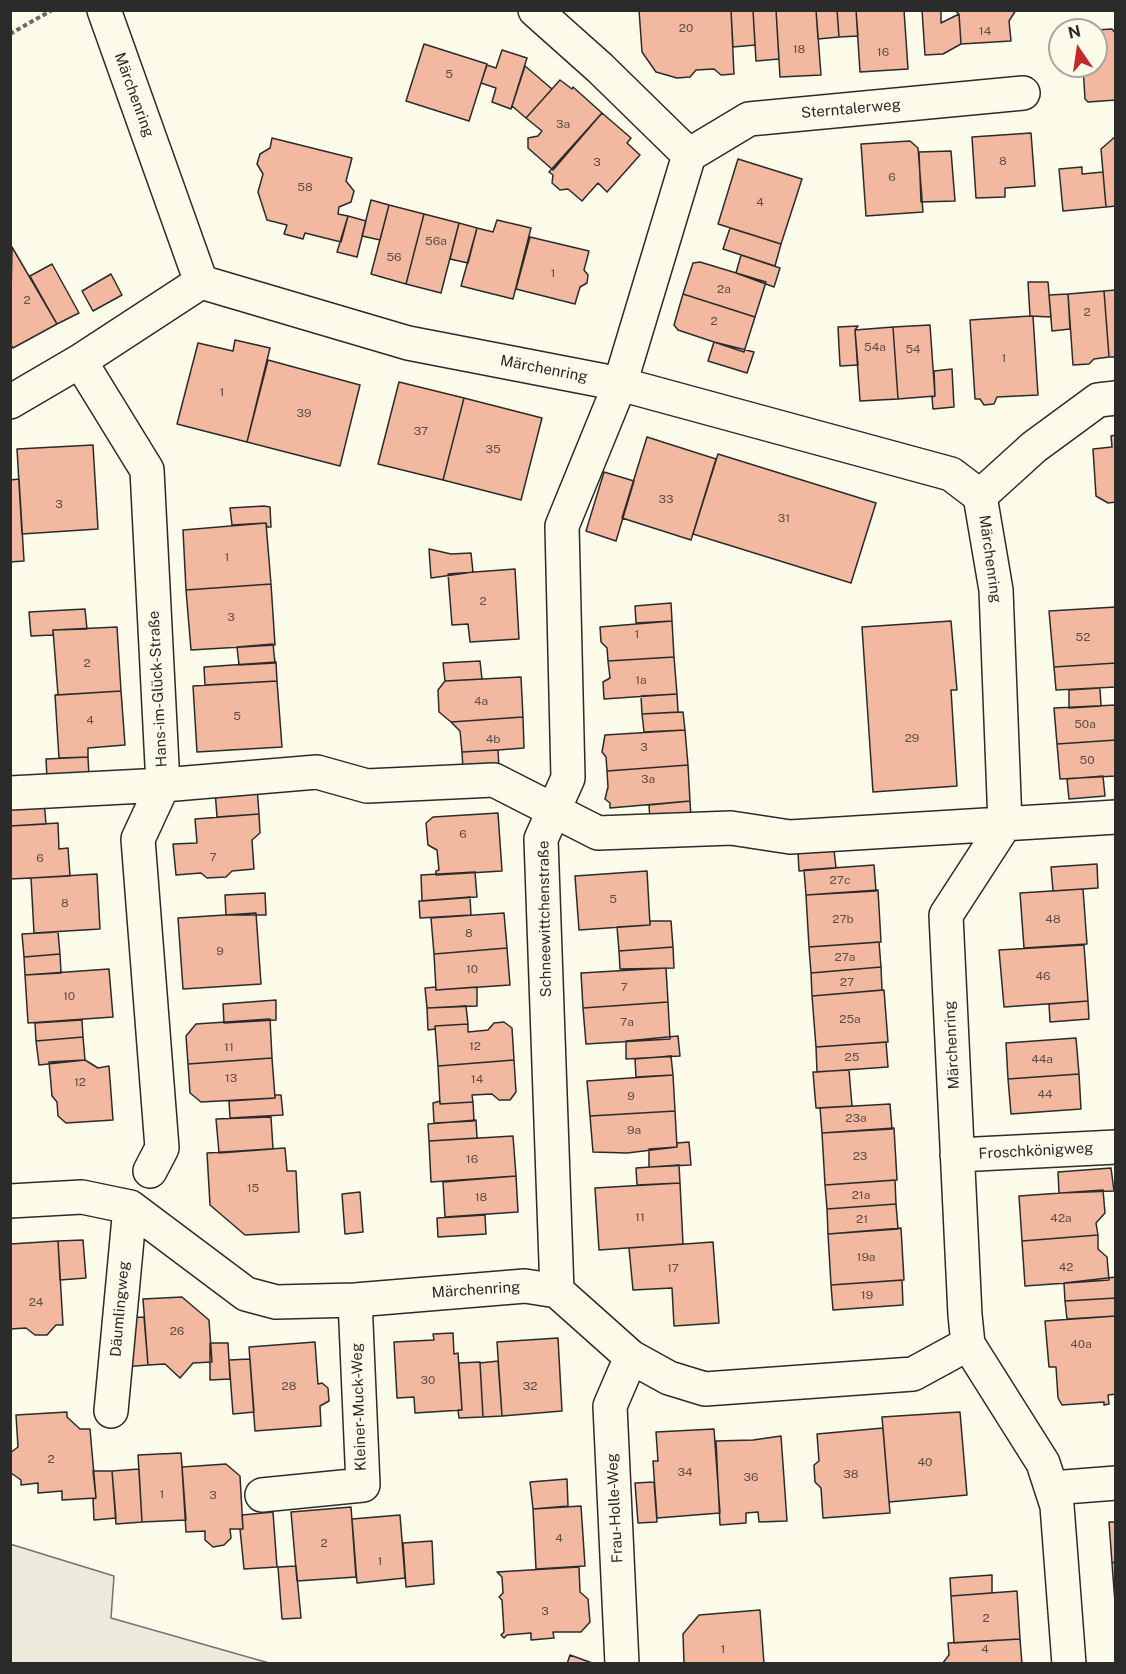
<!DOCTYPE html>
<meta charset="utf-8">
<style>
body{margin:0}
#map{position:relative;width:1126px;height:1674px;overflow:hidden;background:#fdfbea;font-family:"Public Sans",sans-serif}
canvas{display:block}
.frame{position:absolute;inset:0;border:12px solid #2b2b2b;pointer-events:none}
.north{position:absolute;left:1048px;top:18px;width:60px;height:60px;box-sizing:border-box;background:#fdfbea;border:2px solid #a9a89e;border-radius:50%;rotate:347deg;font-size:16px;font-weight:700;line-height:24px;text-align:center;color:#2b2b2b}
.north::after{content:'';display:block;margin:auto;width:21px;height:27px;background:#c62828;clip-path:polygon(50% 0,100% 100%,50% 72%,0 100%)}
</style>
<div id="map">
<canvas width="1126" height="1674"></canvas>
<div class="frame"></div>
<div class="north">N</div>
</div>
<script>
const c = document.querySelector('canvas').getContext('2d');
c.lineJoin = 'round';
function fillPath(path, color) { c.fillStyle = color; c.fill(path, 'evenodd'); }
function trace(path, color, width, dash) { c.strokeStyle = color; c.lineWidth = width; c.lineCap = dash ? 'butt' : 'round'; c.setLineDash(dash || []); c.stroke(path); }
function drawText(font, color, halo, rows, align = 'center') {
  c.font = font + ' "Public Sans",sans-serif'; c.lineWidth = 4.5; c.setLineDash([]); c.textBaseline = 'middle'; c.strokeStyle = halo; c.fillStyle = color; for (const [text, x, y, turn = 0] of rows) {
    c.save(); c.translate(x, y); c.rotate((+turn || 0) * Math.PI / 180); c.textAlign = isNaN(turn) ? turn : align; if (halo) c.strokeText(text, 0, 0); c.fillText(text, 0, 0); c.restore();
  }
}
const green = new Path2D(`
 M10,1544L114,1576L111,1618L269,1663H11Z`);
const building = new Path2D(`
 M639,10H731L734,74L721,75L714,69L696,70L690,77L677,78L656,72L642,52Z
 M731,10H753L755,45L733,47Z
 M753,10H776L779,59L756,61Z
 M776,10H816L821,75L780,77Z
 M816,10H837L839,37L818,39Z
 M837,10H856L858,36L839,37Z
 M856,10H904L908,69L860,72Z
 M922,10H941V23L959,14L961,44L943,54L925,55Z
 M954,10H1016L1009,21L1011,41L961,44L959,14Z
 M1112,29L1116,34V100L1088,102L1085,99L1083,66H1096V30Z
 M424,44L487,64L469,121L406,101Z
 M502,50L527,58L511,109L492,102L496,88L481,83L487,65L496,68Z
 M525,66L552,89L526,118L512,106Z
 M560,80L572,89L573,87L602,113L553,170L528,148V138L538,136L542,131L526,118Z
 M602,113L631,138L627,143L640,155L607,192L598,183L582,201L568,189L560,190L552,183L553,175L549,172Z
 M1031,133L1035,186L1005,188V197L976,198L972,137Z
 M1116,136V206L1106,207L1101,149Z
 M272,138L352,158L346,181L354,191L351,202L339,207L338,214L348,216L341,242L305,233L303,239L284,234L287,225L267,220L258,192L263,174L257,164L260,154L270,148Z
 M910,141L918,148L923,212L866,216L861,144Z
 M951,151L955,201L921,202L919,152Z
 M738,159L802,179L781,244L718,224Z
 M1082,167V174L1103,172L1106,207L1063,211L1059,169Z
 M371,200L389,205L380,240L362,236Z
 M389,205L424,214L406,284L371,274Z
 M424,214L459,223L441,293L406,284Z
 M348,216L366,221L357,257L337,252Z
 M497,220L531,228L513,299L461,286L477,228L493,232Z
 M459,223L477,228L468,263L450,259Z
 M730,228L781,244L775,266L723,249Z
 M530,237L589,251L584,270L588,275L587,283L580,287L575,304L516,289Z
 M12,247L57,324L13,348L10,344Z
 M741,255L780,268L774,287L736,273Z
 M700,262L766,282L755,317L683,294L693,263Z
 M52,264L79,313L57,324L30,276Z
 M111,274L122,295L93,311L82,291Z
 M1028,282H1048L1051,317L1030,316Z
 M1116,290V357H1109L1104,291Z
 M1104,291L1109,357L1094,359L1089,364L1073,365L1068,294Z
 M683,294L755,317L744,352L678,330L674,325Z
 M1068,294L1070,329L1052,331L1049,295Z
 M1030,316H1033L1038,395L997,397L994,404L984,405L980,399H975L970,320Z
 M930,325L935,396L898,399L893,327Z
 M858,326L855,330L858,365L840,366L838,327Z
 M893,327L898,399L860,401L855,330Z
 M235,340L270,348L247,442L177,424L198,343L233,351Z
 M714,342L754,352L747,373L708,361Z
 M268,360L360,385L340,466L247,442Z
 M952,369L954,407L933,409L932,397L935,396L934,371Z
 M399,382L464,398L443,480L378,464Z
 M464,398L542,418L521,500L443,480Z
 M1116,435V502L1108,503L1096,496L1093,449L1112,447L1111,436Z
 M647,437L716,459L691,540L622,518Z
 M93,445L98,529L22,534L17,449Z
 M718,454L876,503L851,583L693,534Z
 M604,472L634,481L616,541L586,531Z
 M19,479L24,561L10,562V480Z
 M264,506L270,507L271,527H267L266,523L232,525L230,508Z
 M266,523L271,584L186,590L183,530Z
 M429,549L451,554L471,553L473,572L431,578Z
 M515,569L519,639L470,642L468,624L452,625L448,574Z
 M271,584L275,645L191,650L186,590Z
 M671,603L672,621L636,623L635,606Z
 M1116,607V663L1054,667L1049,611Z
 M85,609L87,629L53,630V635L31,636L29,612Z
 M672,621L674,657L608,661L607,648L601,642L600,627Z
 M951,621L957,690H951L957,786L873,792L862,627Z
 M117,627L121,691L58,695L53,630Z
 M273,644L275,663L239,665L237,647Z
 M674,657L677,694L604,699L603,682L610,678L608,661Z
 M480,661L482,679L445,681L443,663Z
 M276,662L277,681L205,685L204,667Z
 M1116,663V687L1056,690L1054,667Z
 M521,677L523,717L451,722L439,712L438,690L445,681Z
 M277,681L282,747L197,752L193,686Z
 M1100,688L1101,706L1069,708V690Z
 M121,691L125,745L88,748V757L59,758L55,695Z
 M677,694L678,712L642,714L641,696Z
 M1116,705V740L1057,744L1054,708Z
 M683,712L685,730L644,732L642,714Z
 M523,717L524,748L498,750L462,752L460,731L451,722Z
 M685,730L688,765L607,771L606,757L602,752L605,735Z
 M1116,740V776L1060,779L1057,744Z
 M498,750L499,768L463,770L462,752Z
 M88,757L89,776L47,778L46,759Z
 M688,765L690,801L610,808V803L605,799L608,787L607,771Z
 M1103,776L1105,796L1069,799L1067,779Z
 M257,787L259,814L217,817L215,790Z
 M44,801L46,824L10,826V802Z
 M690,801L691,818L650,820L649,805Z
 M498,813L502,871L436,875V871L439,870L437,850L428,845L426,823L433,817Z
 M259,814L260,833L252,840L254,869L232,871L226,877L207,878L201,873L176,875L173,844L197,843L195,819Z
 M58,823L59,849L68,848L70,876L11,879L10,826Z
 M834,850L836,868L799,871L798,852Z
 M1097,864L1098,888L1053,891L1051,867Z
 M874,865L876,891L806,895L804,870Z
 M647,871L650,925L579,930L575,876Z
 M475,872L477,897L422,901L421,875Z
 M97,874L100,929L34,933L31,878Z
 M1083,889L1087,944L1024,948L1020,893Z
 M878,890L881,942L809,947L806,895Z
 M265,893L266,915H226L225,895Z
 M470,897L471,915L420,918L419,901Z
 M256,913L261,984L183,989L178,918Z
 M504,913L507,948L434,954L431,918Z
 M650,921H671L673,947L619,951L617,927L650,925Z
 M58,932L60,954L24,957L22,934Z
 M879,942L881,967L811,973L809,947Z
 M1084,945L1088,1001L1004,1007L999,950Z
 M673,947L674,968L620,969L619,951Z
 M507,948L510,985L436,990L434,954Z
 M60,954L61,973L25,975L24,957Z
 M881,967L882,990L812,996L811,973Z
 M666,968L668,1002L583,1008L581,973Z
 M109,969L113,1017L28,1023L25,975Z
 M436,987V990L477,987V1006L427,1008L425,988Z
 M884,990L888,1042L816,1047L812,996Z
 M276,1000V1020L224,1023L223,1004Z
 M1088,1001L1089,1019L1050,1022L1049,1004Z
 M668,1002L670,1039L586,1044L583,1008Z
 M466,1006L468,1024L435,1026V1029L428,1030L427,1008Z
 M270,1019L272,1058L188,1064L186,1036L196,1024Z
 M82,1020L83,1037L36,1041L35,1023Z
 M504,1022L512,1028L514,1060L438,1066L435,1026L468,1024V1032L488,1030L494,1023Z
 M678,1036L680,1056L626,1059V1041Z
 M83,1037L85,1060L39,1065L36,1041Z
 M1076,1038L1079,1074L1008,1079L1006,1043Z
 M886,1042L888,1067L817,1072L816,1047Z
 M671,1056L673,1075L636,1077L635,1059Z
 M272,1058L275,1098L201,1102L190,1093L188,1064Z
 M85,1060L98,1068L109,1066L113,1120L66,1123L58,1116L57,1102L52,1096L49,1062Z
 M514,1060L516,1092L510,1100H499L492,1094L472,1095L473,1102L440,1104L438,1066Z
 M849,1070L852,1106L816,1108L813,1072Z
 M1079,1074L1081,1109L1011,1114L1008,1079Z
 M673,1075L675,1111L590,1116L587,1081Z
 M275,1095H281L283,1115L230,1118L229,1101L275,1098Z
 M440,1101V1104L473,1102L474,1121L434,1123L433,1103Z
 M890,1104L892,1129L822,1133L820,1108Z
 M675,1111L677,1147L627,1153L593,1152L590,1116Z
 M271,1117L273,1149L219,1153L216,1119Z
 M476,1120L477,1138L429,1141L428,1124Z
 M894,1128L897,1180L825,1185L822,1133Z
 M513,1136L516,1176L431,1182L429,1141Z
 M689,1142L691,1165L649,1167V1149L677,1147V1143Z
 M285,1148L287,1171H296L299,1232L245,1235L210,1205L207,1153Z
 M679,1165L680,1183L637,1185L636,1168Z
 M1111,1168L1114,1191L1059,1193L1058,1172Z
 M516,1176L518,1212L445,1217L443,1182Z
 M895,1180L896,1204L827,1209L825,1185Z
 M680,1183L683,1244L599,1250L595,1188Z
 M1103,1190L1105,1213L1096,1223L1098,1235L1022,1241L1019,1196Z
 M360,1192L363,1232L345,1234L342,1194Z
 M896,1204L898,1229L828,1234L827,1209Z
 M485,1215L486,1234L438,1237L437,1218Z
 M901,1228L904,1280L831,1285L828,1234Z
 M1098,1235V1249L1107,1257L1109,1280L1025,1286L1022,1241Z
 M83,1240L86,1278L60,1280L58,1241Z
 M58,1241L63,1325H56L47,1335H35L26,1328L10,1329V1244Z
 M713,1242L719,1323L674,1326L672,1288L633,1290L629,1248Z
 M1116,1277V1298L1065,1301L1064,1283Z
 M902,1280L903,1305L833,1310L831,1285Z
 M182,1297L209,1320L212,1362L193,1363L180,1378L165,1364L148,1365L143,1299Z
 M1116,1298V1316L1067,1319L1065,1301Z
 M1116,1316V1394L1108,1395L1109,1404L1104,1405V1402L1062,1405L1058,1398L1056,1367H1049L1045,1321Z
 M144,1317L148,1365L123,1367L119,1318Z
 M453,1333L454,1354L458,1353L462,1410L415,1413L414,1397L397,1398L394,1342L434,1340L433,1334Z
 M558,1338L562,1411L502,1416L497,1342Z
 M315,1342L318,1384L322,1383L328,1388L329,1401L320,1406L321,1426L255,1431L249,1347Z
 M210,1343H228L230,1379L210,1380Z
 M250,1359L254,1412L233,1414L229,1360Z
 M498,1361L502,1416L483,1417L480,1363Z
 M480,1362L483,1417L459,1418L458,1410H462L459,1363Z
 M67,1412V1417L80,1429H90L96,1498L62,1500V1491L38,1493V1483L21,1485V1480L11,1473L10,1453L18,1447L16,1415Z
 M960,1412L967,1495L889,1502L882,1417Z
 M883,1428L890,1513L823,1518L821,1488L815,1482L814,1465L819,1461L817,1434Z
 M714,1429L720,1513L657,1518L653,1461H658L656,1432Z
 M781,1436L787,1521L759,1522L758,1512L746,1513V1523L720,1525L716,1441L753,1440Z
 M181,1453L186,1520L142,1522L138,1455Z
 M226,1464L240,1476L243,1529H230L231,1538L224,1545L213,1547L205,1540V1531L186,1532L182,1467Z
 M139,1469L142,1522L116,1524L112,1471Z
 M93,1471H112L116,1518L94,1520L93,1499L96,1498Z
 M567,1479L568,1506L533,1509L530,1482Z
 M654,1482L657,1522L638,1523L635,1483Z
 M581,1506L585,1566L536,1569L533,1509Z
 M351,1507L356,1577L297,1581L291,1512Z
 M273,1512L277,1567L244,1569L240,1529H243L242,1515Z
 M400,1515L405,1578L357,1583L352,1519Z
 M1109,1522H1116V1562L1112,1563Z
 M432,1541L434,1584L406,1587L403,1543Z
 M1116,1562V1603H1115L1112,1563Z
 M296,1566L301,1618L282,1619L278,1567Z
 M579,1567L580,1592L588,1599L590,1622L581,1632H553L554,1638L531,1640V1633L507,1635L504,1638L501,1635L504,1632L502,1600L499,1597L503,1593L502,1577L497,1572Z
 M992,1575V1593L951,1596L950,1578Z
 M1017,1591L1020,1639L954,1643L951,1596Z
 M760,1610L764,1664H684L683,1634L699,1615Z
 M1020,1639L1022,1664H942L949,1655L948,1643Z
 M570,1655L595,1664H567Z`);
const path = new Path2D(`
 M10,34L52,10`);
const minor = new Path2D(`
 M104,10L201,282L408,343L620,384L951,474L980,496L996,590L1005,824L946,915L965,1315L968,1344L1043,1463L1057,1506L1069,1664
 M535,10L600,68L689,155L749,119L1023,93
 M80,361L147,470L163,785L138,839L162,1148L150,1171
 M10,402L80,361L201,282
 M980,496L1034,447L1098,400L1116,398
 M10,793L163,785L317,772L367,786L494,780L598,833L731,828L790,837L1116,817
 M957,1155L1116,1147
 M10,1201L82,1197L130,1207L246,1294L276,1302L355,1300L525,1286L557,1291L631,1357L669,1378L705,1389L913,1374L968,1344
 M557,1291L541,839L568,778L562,526L620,384L689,155
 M111,1411L130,1207
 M1052,1488L1116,1483
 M262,1495L363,1485L355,1300
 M622,1664L610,1406L631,1357`);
const numberNames = [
 ["20",686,28],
 ["14",985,31],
 ["18",799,49],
 ["16",883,52],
 ["5",449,74],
 ["3a",563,124],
 ["8",1003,161],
 ["3",597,162],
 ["6",892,177],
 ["58",305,187],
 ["4",760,202],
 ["56a",436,241],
 ["56",394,257],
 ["1",553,273],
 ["2a",724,289],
 ["2",27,300],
 ["2",1087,312],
 ["2",714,321],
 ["54a",875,347],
 ["54",913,349],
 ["1",1004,358],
 ["1",222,392],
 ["39",304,413],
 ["37",421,431],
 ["35",493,449],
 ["33",666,499],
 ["3",59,504],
 ["31",784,518],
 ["1",227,557],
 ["2",483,601],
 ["3",231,617],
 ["1",637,634],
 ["52",1083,637],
 ["2",87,663],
 ["1a",641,680],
 ["4a",481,701],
 ["5",237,716],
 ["4",90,720],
 ["50a",1085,724],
 ["29",912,738],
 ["4b",493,739],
 ["3",644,747],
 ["50",1087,760],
 ["3a",648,779],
 ["6",463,834],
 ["7",213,857],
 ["6",40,858],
 ["27c",840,880],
 ["5",613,899],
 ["8",65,903],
 ["27b",843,919],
 ["48",1053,919],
 ["8",469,933],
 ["9",220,951],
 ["27a",845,957],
 ["10",472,969],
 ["46",1043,976],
 ["27",847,982],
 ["7",624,987],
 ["10",69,996],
 ["25a",850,1019],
 ["7a",627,1022],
 ["12",475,1046],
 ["11",229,1047],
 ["25",852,1057],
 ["44a",1042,1059],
 ["13",231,1078],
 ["14",477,1079],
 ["12",80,1082],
 ["44",1045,1094],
 ["9",631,1096],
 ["23a",856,1118],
 ["9a",634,1130],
 ["23",860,1156],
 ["16",472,1159],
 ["15",253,1188],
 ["21a",861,1195],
 ["18",481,1197],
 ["11",640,1217],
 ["42a",1061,1218],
 ["21",862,1219],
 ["19a",866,1257],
 ["42",1066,1267],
 ["17",673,1268],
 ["19",867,1295],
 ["24",36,1302],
 ["26",177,1331],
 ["40a",1081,1344],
 ["30",428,1380],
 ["28",289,1386],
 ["32",530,1386],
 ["2",51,1459],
 ["40",925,1462],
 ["34",685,1472],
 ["38",851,1474],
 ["36",751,1477],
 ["1",162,1494],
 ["3",213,1495],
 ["4",559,1538],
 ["2",324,1543],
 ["1",380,1561],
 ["3",545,1611],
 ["2",986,1618],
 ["1",723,1649],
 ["4",985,1649]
];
const streetNames = [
 ["Märchenring",134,95,70],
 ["Sterntalerweg",851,109,-5],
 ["Märchenring",544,369,11],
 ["Märchenring",990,559,82],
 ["Hans-im-Glück-Straße",158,689,-93],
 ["Schneewittchenstraße",545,919,-91],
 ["Märchenring",952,1045,-93],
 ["Froschkönigweg",1036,1151,-3],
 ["Märchenring",476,1290,-4],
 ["Däumlingweg",120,1309,-85],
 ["Kleiner-Muck-Weg",359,1407,-92],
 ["Frau-Holle-Weg",615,1508,-93]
];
fillPath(green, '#ecebdb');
trace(green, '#74746e', 1.5);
fillPath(building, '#f2b8a0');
trace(building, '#2b2b2b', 1.5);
trace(minor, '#2b2b2b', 36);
trace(path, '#6a6964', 4, [4.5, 3]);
trace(minor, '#fdfbea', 33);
drawText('12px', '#5d4e48', null, numberNames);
drawText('15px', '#2b2b2b', '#fdfbea', streetNames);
</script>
